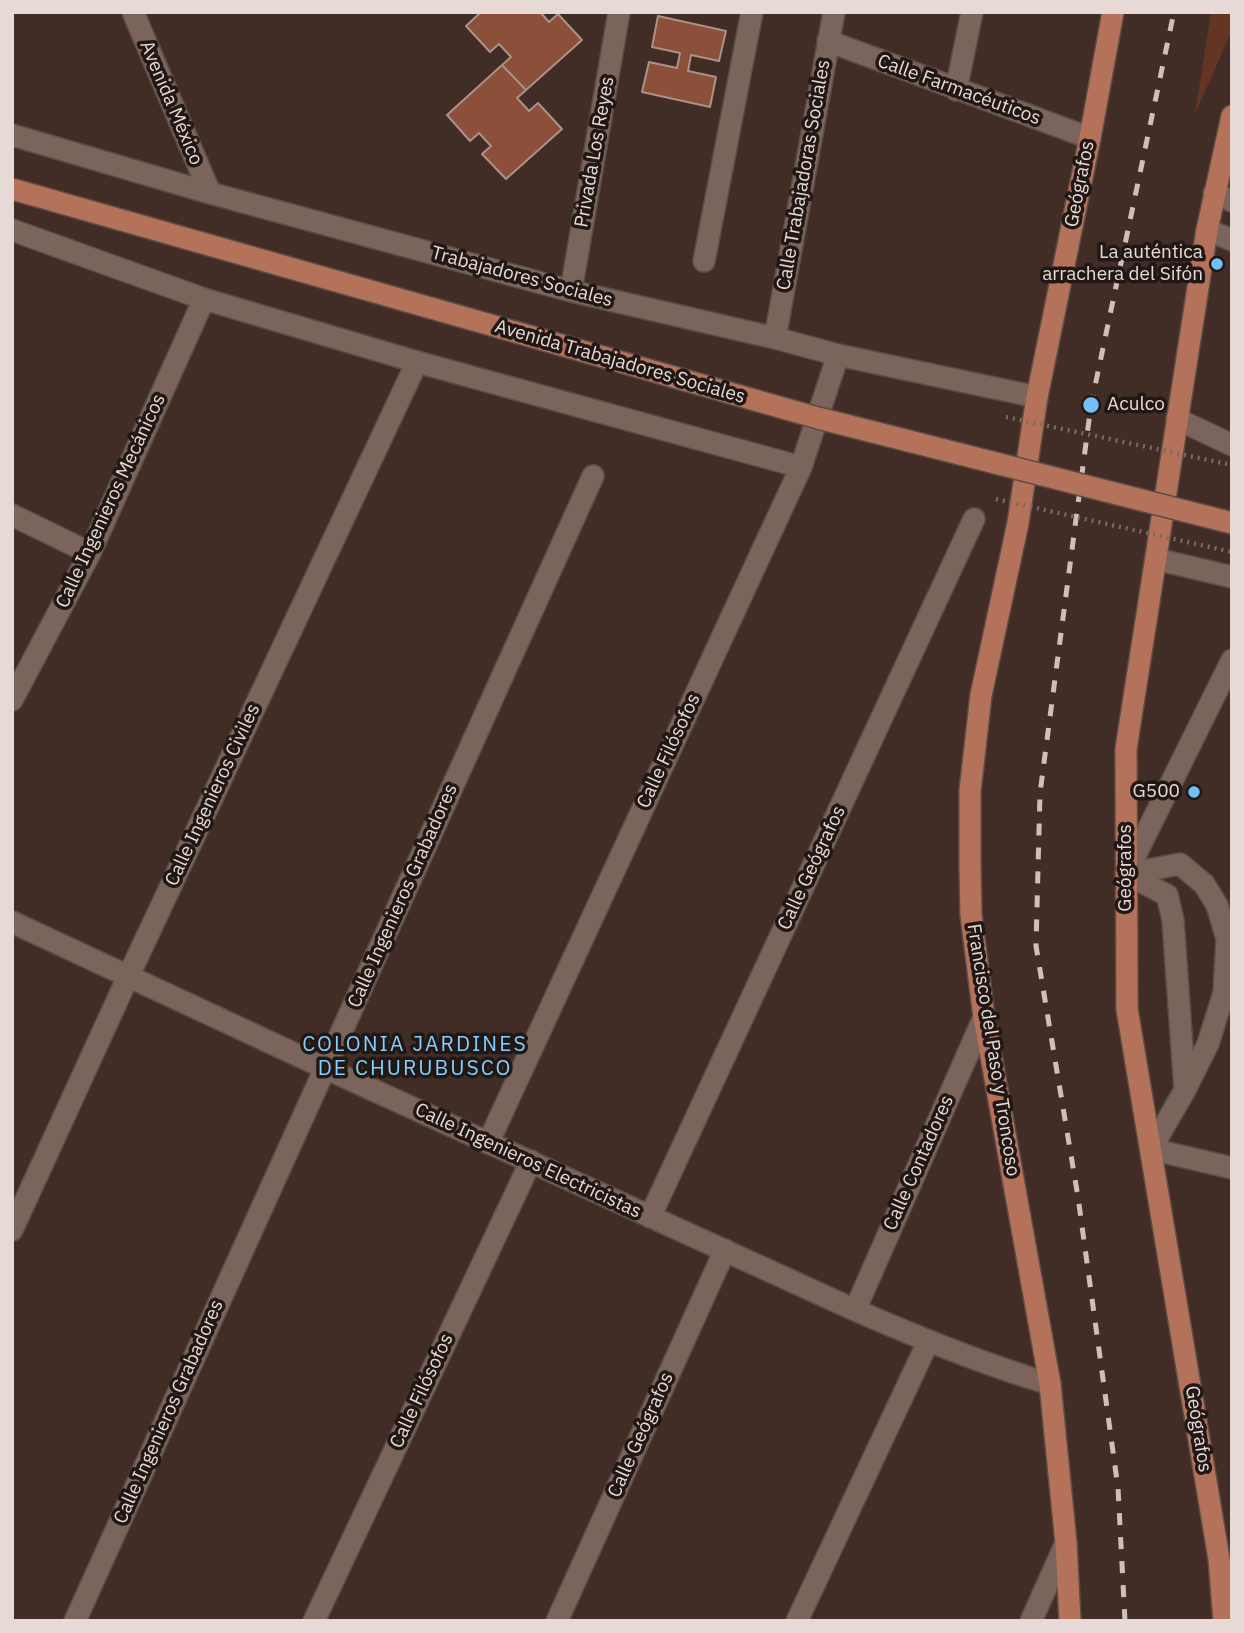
<!DOCTYPE html>
<meta charset="utf-8">
<style>
body{margin:0}
#map{position:relative;width:1244px;height:1633px;overflow:hidden;background:#412d26;font-family:"IBM Plex Sans",sans-serif}
canvas{display:block}
.frame{position:absolute;inset:0;border:14px solid #e7d9d5;pointer-events:none}
</style>
<div id="map">
<canvas width="1244" height="1633"></canvas>
<div class="frame"></div>
</div>
<script>
const c = document.querySelector('canvas').getContext('2d');
c.lineJoin = 'round';
function fillPath(path, color) { c.fillStyle = color; c.fill(path, 'evenodd'); }
function trace(path, color, width, dash) { c.strokeStyle = color; c.lineWidth = width; c.lineCap = dash ? 'butt' : 'round'; c.setLineDash(dash || []); c.stroke(path); }
function drawText(font, color, halo, rows, align = 'center') {
  c.font = font + ' "IBM Plex Sans",sans-serif'; c.lineWidth = 7; c.setLineDash([]); c.textBaseline = 'middle'; c.strokeStyle = halo; c.fillStyle = color; for (const [text, x, y, turn = 0] of rows) {
    c.save(); c.translate(x, y); c.rotate((+turn || 0) * Math.PI / 180); c.textAlign = isNaN(turn) ? turn : align; if (halo) c.strokeText(text, 0, 0); c.fillText(text, 0, 0); c.restore();
  }
}
const green = new Path2D(`
 M1211,12H1232V30L1195,114Z`);
const building = new Path2D(`
 M481,12H540L549,22L558,14L582,40L526,90L502,65L511,57L499,44L490,52L466,26Z
 M658,16L726,31L719,61L691,55L688,71L716,77L710,107L642,92L649,62L677,68L680,53L652,47Z
 M502,65L526,90L517,98L529,111L538,103L562,129L506,179L482,154L491,146L479,133L470,141L447,115Z`);
const minor = new Path2D(`
 M133,12L210,193
 M828,41L1090,138
 M956,90L972,12
 M12,135L210,193L571,291L775,338L838,355L1037,397
 M1214,193L1232,201
 M12,230L204,299L417,362L801,467
 M1207,230L1232,240
 M704,261L752,12
 M571,291L619,12
 M775,338L834,12
 M1177,419L1232,445
 M12,515L90,553
 M1156,559L1232,577
 M12,700L90,553L204,299
 M1126,874L1180,864L1204,884L1217,905L1227,939L1224,993L1208,1044L1185,1090L1151,1149L1232,1168
 M1126,874L1167,895L1173,920L1185,1090
 M1126,874L1232,660
 M12,922L325,1068L855,1310C919,1338 983,1364 1050,1384
 M488,1143L801,467L838,355
 M650,1217L974,519
 M12,1230L128,977L417,362
 M855,1310L984,1017
 M75,1621L593,476
 M314,1621L531,1161
 M557,1621L725,1250
 M797,1621L928,1342
 M1031,1621L1066,1543`);
const major = new Path2D(`
 M1070,1621L1066,1543L1050,1384L984,1017L971,915L970,865V791L981,695L1018,523L1037,397L1090,138L1113,12
 M1224,1621L1219,1559L1127,1009L1126,749L1207,230L1232,116`);
const rail = new Path2D(`
 M1125,1621L1118,1488L1078,1197L1036,946L1040,793L1091,405L1174,12`);
const pathBridge = new Path2D(`
 M1006,417L1232,465
 M996,499L1232,552`);
const majorBridge = new Path2D(`
 M12,189L818,418L1232,523`);
const markers = [
 [1217,264,7,"#72c1f5"],
 [1091,405,9,"#72c1f5"],
 [1194,792,7,"#72c1f5"]
];
const streetNames = [
 ["Calle Farmacéuticos",959,90,20],
 ["Avenida México",171,103,67],
 ["Privada Los Reyes",595,152,-80],
 ["Calle Trabajadoras Sociales",804,175,-80],
 ["Geógrafos",1080,184,-79],
 ["Trabajadores Sociales",522,277,15],
 ["Avenida Trabajadores Sociales",620,362,16],
 ["Calle Ingenieros Mecánicos",111,501,-65],
 ["Calle Filósofos",669,751,-65],
 ["Calle Ingenieros Civiles",213,795,-65],
 ["Calle Geógrafos",812,868,-65],
 ["Geógrafos",1126,868,-90],
 ["Calle Ingenieros Grabadores",403,896,-66],
 ["Francisco del Paso y Troncoso",993,1050,81],
 ["Calle Ingenieros Electricistas",528,1161,25],
 ["Calle Contadores",919,1163,-66],
 ["Calle Filósofos",422,1391,-65],
 ["Calle Ingenieros Grabadores",169,1412,-66],
 ["Geógrafos",1198,1429,81],
 ["Calle Geógrafos",641,1435,-66]
];
const poiNames = [
 ["La auténtica",1203,253],
 ["arrachera del Sifón",1203,275],
 ["Aculco",1107,405,"left"],
 ["G500",1180,792]
];
const neighbourhoodNames = [
 ["COLONIA JARDINES",415,1045],
 ["DE CHURUBUSCO",415,1069]
];
fillPath(green, '#653524');
fillPath(building, '#8c503a');
trace(building, '#aa9289', 2);
trace(minor, '#5d4c46', 24);
trace(major, '#5d4c46', 24);
trace(minor, '#7b645b', 21);
trace(major, '#b5725a', 21);
trace(rail, '#cebfbb', 5, [12, 12]);
trace(majorBridge, '#5d4c46', 24, []);
trace(pathBridge, '#7c6a64', 4.5, [2, 5]);
trace(majorBridge, '#b5725a', 21);
for (const [x, y, r, color] of markers) { const dot = new Path2D(); dot.arc(x, y, r, 0, 2 * Math.PI); c.fillStyle = color; c.fill(dot); trace(dot, '#211815', 2.5); }
drawText('19px', '#e7d9d5', '#211815', streetNames);
drawText('19px', '#e7d9d5', '#211815', poiNames, 'right');
c.letterSpacing = '2px';
drawText('21px', '#85ceff', '#211815', neighbourhoodNames);
c.letterSpacing = '0px';
</script>
